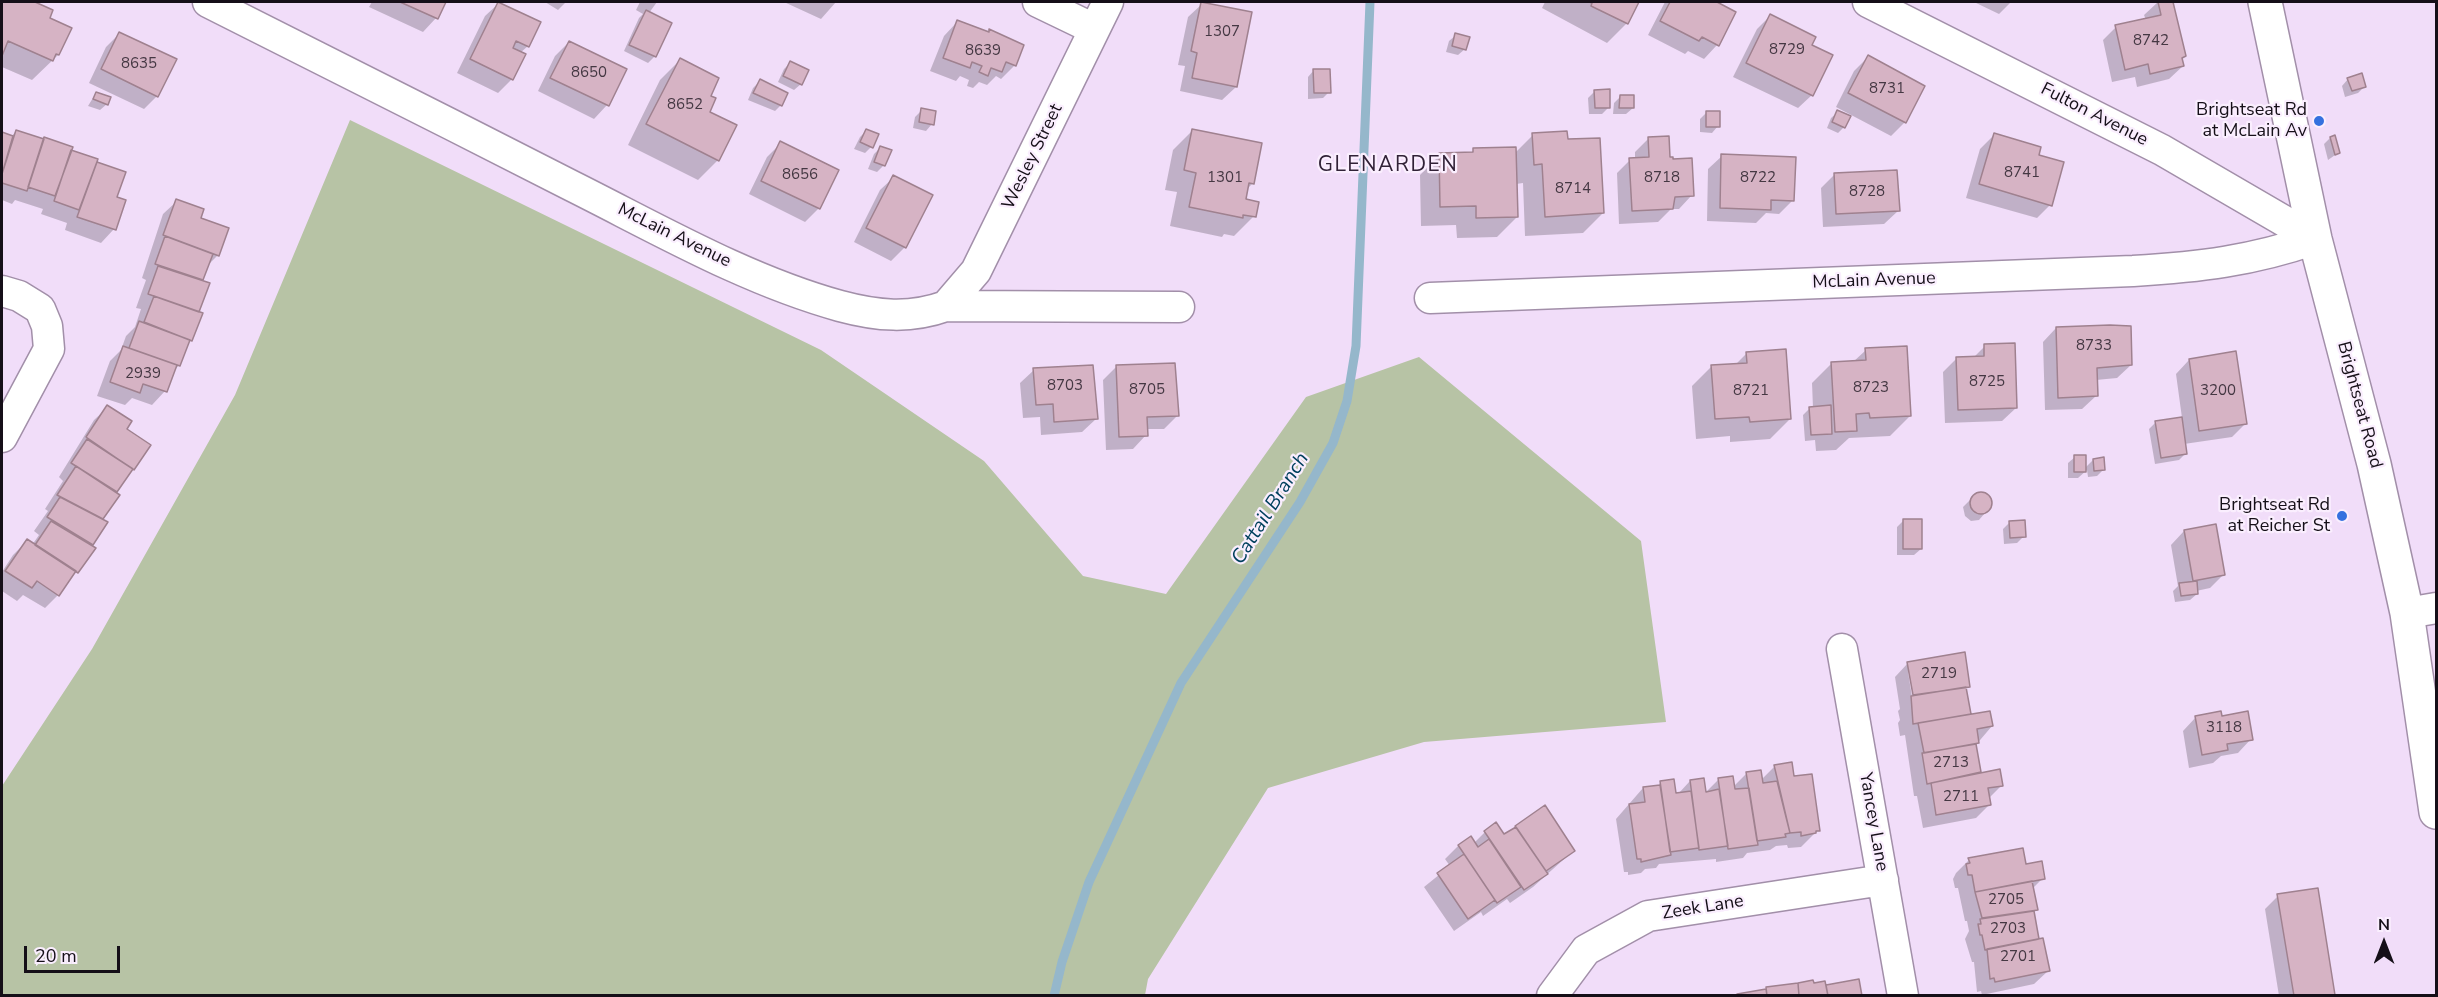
<!DOCTYPE html>
<style>
body{margin:0}
#map{position:relative;width:2438px;height:997px;overflow:hidden;background:#f1ddf9;font-family:"Nunito Sans",sans-serif}
canvas{display:block}
.frame{position:absolute;inset:0;border:3px solid #150f18;pointer-events:none}
.north{position:absolute;left:2354px;top:913px;width:60px;height:60px;-webkit-text-stroke:4px #faeefe;paint-order:stroke;rotate:0deg;font-size:16px;font-weight:700;line-height:24px;text-align:center;color:#150f18}
.north::after{content:'';display:block;margin:auto;width:21px;height:27px;background:#150f18;clip-path:polygon(50% 0,100% 100%,50% 72%,0 100%)}
.scale{position:absolute;left:24px;top:946px;width:96px;height:27px;box-sizing:border-box;border:3px solid #150f18;border-top:0;padding-left:8px;font-size:18px;line-height:21px;white-space:nowrap;color:#150f18;-webkit-text-stroke:4px #faeefe;paint-order:stroke}
</style>
<div id="map">
<canvas width="2438" height="997"></canvas>
<div class="frame"></div>
<div class="north">N</div>
<div class="scale">20 m</div>
</div>
<script>
const c = document.querySelector('canvas').getContext('2d');
c.lineJoin = 'round';
function fillPath(path, color) { c.fillStyle = color; c.fill(path, 'evenodd'); }
function trace(path, color, width, dash) { c.strokeStyle = color; c.lineWidth = width; c.lineCap = dash ? 'butt' : 'round'; c.setLineDash(dash || []); c.stroke(path); }
function drawText(font, color, halo, rows, align = 'center') {
  c.font = font + ' "Nunito Sans",sans-serif'; c.lineWidth = 4.5; c.setLineDash([]); c.textBaseline = 'middle'; c.strokeStyle = halo; c.fillStyle = color; for (const [text, x, y, turn = 0] of rows) {
    c.save(); c.translate(x, y); c.rotate((+turn || 0) * Math.PI / 180); c.textAlign = isNaN(turn) ? turn : align; if (halo) c.strokeText(text, 0, 0); c.fillText(text, 0, 0); c.restore();
  }
}
const green = new Path2D(`
 M350,120L821,350L984,461L1083,576L1166,594L1306,397L1419,357L1641,541L1666,722L1424,742L1268,788L1148,979L1145,995H2V786L92,649L235,395Z`);
const shadow = new Path2D(`
 M2,2H32L51,11L48,19L58,55L32,80L2,67Z
 M372,2H445L436,18L423,32L369,7Z
 M545,2H566L558,10Z
 M640,2H657L649,13L655,56L648,63L624,51L639,18L643,14L636,10Z
 M784,2H836L821,19Z
 M1545,2H1638L1627,23L1607,43L1542,8Z
 M1665,2H1716L1717,45L1704,59L1688,51L1685,54L1648,35Z
 M1974,2H2011L1999,14Z
 M2158,2H2172L2184,56L2181,59L2183,66L2169,79L2137,87L2135,77L2112,82L2103,40L2116,27L2146,20L2144,15Z
 M499,3L528,46L520,53L524,55L512,79L498,93L457,73L485,16Z
 M1202,4L1236,87L1222,100L1180,91L1185,66L1178,65L1188,17Z
 M1770,16L1810,45L1812,95L1798,108L1733,77L1757,29Z
 M957,22L988,33L990,31L1015,65L1001,79L996,76L987,85L979,82L973,88L967,86L969,80L960,76L956,81L930,71L944,36Z
 M120,33L157,96L144,109L89,83L106,47Z
 M1456,35L1465,49L1458,55L1446,52L1449,41Z
 M569,42L625,70L607,105L594,119L538,91L555,56Z
 M1868,57L1923,86L1905,122L1891,136L1836,107L1854,71Z
 M680,60L709,96L708,112L718,160L698,180L628,145L660,80Z
 M790,63L801,84L794,90L778,82L784,69Z
 M1314,70L1329,92L1323,98L1308,99V77Z
 M2348,79L2365,86L2358,93L2345,97L2342,86Z
 M760,81L781,105L775,111L748,100L753,88Z
 M1595,91L1609,107L1602,114H1589L1588,98Z
 M96,93L107,104L100,110L88,106Z
 M1620,97L1633,108L1626,114H1613L1614,103Z
 M922,110L932,124L926,131L913,128L915,117Z
 M1707,112L1718,126L1712,133L1700,132V119Z
 M1838,112L1844,127L1838,133L1827,128L1831,118Z
 M867,130L871,147L865,153L854,149L860,137Z
 M1193,130L1252,184L1246,190L1244,200L1254,216L1234,236L1224,234L1222,237L1170,226L1177,192L1165,190L1173,150Z
 M16,131L124,172L116,198L114,229L101,243L65,230L67,223L41,214L43,209L15,200L12,204L2,200V133L11,137Z
 M1533,135L1566,141L1603,213L1583,233L1525,236L1523,183L1516,184L1517,217L1497,237L1457,238L1456,225L1421,226L1420,175L1440,155L1470,154L1474,150L1515,153Z
 M1994,135L2037,156L2050,205L2037,218L1966,198L1980,149Z
 M2330,138L2338,153L2328,160L2324,144Z
 M1648,139L1669,158L1692,195L1679,209H1671L1658,222L1619,224L1617,173L1630,160H1635V152Z
 M781,143L819,208L805,222L749,194L767,157Z
 M881,147L884,165L877,172L868,169L874,154Z
 M1722,156L1793,200L1779,214L1766,213L1756,223L1707,221L1708,169Z
 M1835,174L1898,211L1884,224L1823,227L1821,188Z
 M894,177L905,247L891,261L854,242L880,190Z
 M177,201L200,219L218,255L207,266L201,281L191,340L187,344L179,365L173,372L165,391L152,405L132,398L125,405L97,396L110,361L121,350L126,336L135,327L141,309L136,308L146,280L142,278L163,214Z
 M2056,328L2131,365L2117,378L2096,380V396L2082,409L2045,410L2043,342Z
 M1985,346L2016,408L2002,421L1945,423L1943,372L1957,358H1973Z
 M1866,350L1910,416L1890,436L1849,438L1836,450L1816,451L1815,440L1805,441L1803,415L1810,408H1813L1812,383L1832,363L1853,362Z
 M1747,353L1790,419L1770,439L1730,442V436L1696,439L1692,386L1712,366L1735,365Z
 M2189,360L2246,423L2232,437L2184,444L2186,453L2179,460L2155,464L2149,429L2156,422L2182,418L2176,374Z
 M1116,367L1178,415L1164,429H1146V435L1133,449L1106,450L1103,380Z
 M1034,370L1096,419L1082,432L1041,435L1040,417L1023,418L1020,383Z
 M108,407L125,430L149,446L115,493L118,495L101,519L106,523L90,546L94,548L58,595L45,608L23,595L17,601L2,591V572L13,555L27,541L32,545L39,535L34,531L48,511L45,509L63,481L59,477L94,420Z
 M2075,457L2085,468L2093,460L2104,469L2097,476L2088,477L2087,470L2078,478H2068V463Z
 M1984,493L1991,498V506L1979,520L1971,521L1965,516L1963,507L1976,494Z
 M1904,520L1921,549L1914,555H1897V527Z
 M2010,522L2024,536L2017,543L2004,544L2003,529Z
 M2184,531L2223,575L2210,588L2196,591L2197,594L2190,600L2175,602L2173,591L2178,586L2171,545Z
 M1908,663L1969,686L1965,690L1970,716L1992,726L1975,746L1980,774L2002,785L1988,799L1989,805L1976,818L1923,828L1917,796H1914L1905,735L1900,736L1898,723L1900,720L1898,711L1900,709L1895,677ZM1908,672H1911L1916,702L1913,703Z
 M2196,717L2221,718L2251,739L2238,753L2221,756L2213,763L2189,768L2183,731Z
 M1775,766L1793,778L1818,830L1801,847L1788,848L1787,845L1776,846L1770,850L1747,853L1743,858L1716,862V859L1659,864L1656,868L1645,869L1641,873L1628,875V872H1624L1616,819L1643,788L1657,787L1660,783L1675,794H1678L1690,781L1704,794L1718,780L1733,787L1747,773L1761,780Z
 M1485,832L1573,851L1533,887L1510,903L1507,899L1483,916L1481,912L1454,931L1424,887L1450,866L1445,859L1458,846L1470,838L1474,843Z
 M1969,860L2025,866L2043,878L2032,889L2036,909L2033,913L2038,941L2048,971L2034,984L1982,995L1981,991L1977,992L1974,962H1972L1965,939L1969,931L1967,921H1965L1958,888H1955L1953,879L1956,873Z
 M2278,896L2333,995V996H2279L2265,909Z`);
const stream = new Path2D(`
 M1054,996L1062,962L1089,882L1181,683L1300,502L1333,443L1347,401L1356,346L1370,2`);
const building = new Path2D(`
 M2,2H35L53,10L50,18L72,28L59,55L56,54L53,61L8,41L2,56Z
 M400,2H446L438,19Z
 M498,2L541,22L529,47L516,41L513,48L526,54L513,80L470,59Z
 M1201,2L1252,12L1237,87L1192,78L1197,53L1191,51Z
 M1589,2H1639L1628,24L1591,6L1592,3Z
 M1670,2H1717L1736,12L1719,46L1702,37L1699,41L1660,21Z
 M2158,2H2173L2186,56L2182,58L2184,66L2150,74L2148,64L2125,70L2115,25L2161,15Z
 M646,10L672,23L656,57L629,45Z
 M1770,14L1816,37L1812,45L1833,55L1813,96L1746,63Z
 M957,20L989,32V29L1024,45L1016,66L1006,62L1002,72L991,68L988,76L979,72L982,66L972,62L970,68L943,58Z
 M119,32L177,59L158,97L101,69Z
 M1455,33L1470,37L1466,50L1452,46Z
 M569,41L627,69L609,106L550,78Z
 M1868,55L1925,86L1906,123L1848,93Z
 M680,58L719,78L711,96L716,98L710,112L737,125L719,161L646,124Z
 M790,61L809,70L802,85L783,76Z
 M1313,69H1330L1331,93H1314Z
 M2362,73L2366,87L2352,91L2347,78Z
 M760,79L788,93L782,106L753,93Z
 M1610,89V108H1595L1594,90Z
 M96,92L111,97L108,105L93,99Z
 M1620,95H1634V108H1619Z
 M921,108L936,111L934,125L919,122Z
 M1837,110L1851,116L1845,128L1832,122Z
 M1706,111H1720V127H1706Z
 M866,129L879,134L873,148L860,142Z
 M1192,129L1262,143L1254,184L1249,183L1246,199L1259,202L1256,217L1243,215V218L1189,207L1196,173L1184,170Z
 M16,130L44,139L27,191L2,183V174Z
 M1567,131L1568,139L1600,138L1604,213L1545,217L1542,164L1534,165L1532,133Z
 M2,132L13,136L2,174Z
 M1994,133L2041,147L2039,155L2064,162L2052,206L1979,184Z
 M2335,135L2340,153L2335,155L2330,137Z
 M1669,136L1670,157H1673V159L1692,158L1694,196L1675,197L1673,209L1632,211L1629,158L1649,157L1648,137Z
 M44,137L73,147L55,196L28,187Z
 M780,141L839,170L820,209L761,181Z
 M880,146L892,150L885,166L874,162Z
 M1516,147L1518,217L1476,218V206L1440,207L1439,153L1473,152V148Z
 M71,150L98,159L79,210L54,201Z
 M1721,154L1796,157L1794,201L1771,200V210L1720,208Z
 M97,162L126,172L117,197L126,200L116,230L77,217Z
 M1897,170L1900,211L1836,214L1834,173Z
 M893,175L933,195L906,248L866,228Z
 M176,199L204,209L201,218L229,228L219,256L163,235Z
 M165,236L213,254L203,280L155,264Z
 M158,266L210,283L199,312L148,294Z
 M154,296L203,313L192,341L144,322Z
 M139,321L190,340L180,366L129,348Z
 M2110,325L2131,326L2132,365L2097,368L2098,396L2058,398L2056,327Z
 M2015,343L2017,408L1958,410L1956,357L1984,356V344Z
 M123,346L177,365L167,392L143,384L140,393L110,382Z
 M1907,346L1911,416L1870,418L1869,413L1856,414L1857,431L1835,432L1831,362L1866,360L1865,348Z
 M1786,349L1791,419L1750,422L1749,417L1715,419L1711,365L1747,363L1746,352Z
 M2236,351L2247,424L2199,431L2189,359Z
 M1175,363L1179,416L1147,417L1148,436L1119,437L1116,365Z
 M1093,365L1098,419L1054,422L1053,404L1036,405L1033,368Z
 M107,405L132,421L127,429L151,445L134,470L86,437Z
 M1831,405L1832,434L1811,435L1809,407Z
 M2182,417L2187,454L2161,458L2155,421Z
 M87,439L133,469L117,492L71,463Z
 M2074,455H2086V472H2074Z
 M2104,457L2105,470L2094,471L2093,459Z
 M76,466L120,495L103,519L57,495Z
 M1970 503a11 11 0 1 1 22 0a11 11 0 1 1-22 0Z
 M60,497L108,522L93,545L47,517Z
 M1903,519H1922V549H1903Z
 M2025,520L2026,537L2010,538L2009,521Z
 M51,521L96,548L78,573L35,545Z
 M2216,524L2225,575L2193,581L2184,530Z
 M27,539L76,571L59,596L37,581L32,588L5,571Z
 M2197,581L2198,594L2181,596L2179,583Z
 M1965,652L1970,687L1913,695L1907,662Z
 M1966,687L1971,714L1913,724L1911,696Z
 M1990,711L1993,726L1977,729L1979,743L1924,753L1918,723Z
 M2221,711L2222,716L2248,711L2253,740L2227,744L2228,750L2202,755L2195,716Z
 M1976,744L1981,772L1927,784L1922,753Z
 M1792,762L1794,776L1812,774L1820,831H1816V833L1801,836V832L1790,833L1774,765Z
 M2000,769L2003,786L1988,788L1991,805L1936,815L1931,783Z
 M1761,770L1763,783L1777,781L1790,833L1785,834L1786,837L1757,841L1746,772Z
 M1733,776L1735,789L1749,788L1758,845L1728,849L1718,778Z
 M1704,778L1706,792L1719,789L1728,846L1699,850L1690,780Z
 M1674,779L1676,793L1691,791L1699,848L1670,852L1660,781Z
 M1660,785L1671,855L1641,862V859H1637L1629,804L1645,802L1643,787Z
 M1545,805L1575,851L1546,871L1515,826Z
 M1496,822L1504,834L1516,827L1548,874L1524,890L1484,831Z
 M1471,836L1478,847L1489,839L1521,887L1497,903L1458,845Z
 M2023,848L2026,864L2042,861L2045,879L1975,892L1972,875H1968L1966,864L1970,863L1968,858Z
 M1464,854L1495,900L1468,919L1437,873Z
 M2032,881L2038,910L1982,918L1975,892Z
 M2318,888L2335,995L2294,996L2277,894Z
 M2034,911L2039,939L1985,950L1982,935H1980L1978,924H1981L1980,919Z
 M2043,938L2050,971L1995,982L1994,978L1990,979L1987,949Z
 M1859,979L1862,996H1828L1826,985Z
 M1813,980L1814,983L1825,981L1828,996H1799L1798,983Z
 M1798,983L1799,996H1767L1766,987Z
 M1766,989L1767,996H1737V994Z`);
const minor = new Path2D(`
 M208,2C329,63 451,124 572,186C658,229 746,280 840,306C877,316 910,319 946,306L1179,307
 M1038,2L1094,29
 M1868,2L2162,150L2315,239
 M2,291L19,296L40,309L47,326L49,349L2,437
 M1430,298L2133,271C2199,267 2252,261 2315,239
 M946,306L976,271L1108,2
 M2407,613L2436,608
 M1842,649L1903,996
 M1552,996L1586,950L1648,916L1883,880`);
const tertiary = new Path2D(`
 M2265,2L2315,239L2374,464L2407,613L2436,812`);
const markers = [
 [2319,121,6,"#3471df"],
 [2342,516,6,"#3471df"]
];
const numberNames = [
 ["1307",1222,32],
 ["8742",2151,41],
 ["8729",1787,50],
 ["8639",983,51],
 ["8635",139,64],
 ["8650",589,73],
 ["8731",1887,89],
 ["8652",685,105],
 ["8741",2022,173],
 ["8656",800,175],
 ["1301",1225,178],
 ["8718",1662,178],
 ["8722",1758,178],
 ["8714",1573,189],
 ["8728",1867,192],
 ["8733",2094,346],
 ["2939",143,374],
 ["8725",1987,382],
 ["8703",1065,386],
 ["8723",1871,388],
 ["8705",1147,390],
 ["8721",1751,391],
 ["3200",2218,391],
 ["2719",1939,674],
 ["3118",2224,728],
 ["2713",1951,763],
 ["2711",1961,797],
 ["2705",2006,900],
 ["2703",2008,929],
 ["2701",2018,957]
];
const poiNames = [
 ["Brightseat Rd",2307,111],
 ["at McLain Av",2307,132],
 ["Brightseat Rd",2330,506],
 ["at Reicher St",2330,527]
];
const streetNames = [
 ["Fulton Avenue",2094,115,27],
 ["Wesley Street",1033,157,-64],
 ["McLain Avenue",674,236,26],
 ["McLain Avenue",1874,281,-2],
 ["Brightseat Road",2359,405,75],
 ["Yancey Lane",1873,822,80],
 ["Zeek Lane",1703,908,-9]
];
const waterNames = [
 ["Cattail Branch",1271,509,-58]
];
const quarterNames = [
 ["GLENARDEN",1388,166]
];
fillPath(green, '#b7c3a5');
fillPath(shadow, '#0003');
trace(stream, '#95b7cb', 9);
fillPath(building, '#d6b3c4');
trace(building, '#9f818f', 1.5);
trace(minor, '#a28fa9', 33);
trace(tertiary, '#a28fa9', 36);
trace(minor, '#fff', 30);
trace(tertiary, '#fff', 33);
for (const [x, y, r, color] of markers) { const dot = new Path2D(); dot.arc(x, y, r, 0, 2 * Math.PI); c.fillStyle = color; c.fill(dot); trace(dot, '#faeefe', 2); }
drawText('15px', '#453843', null, numberNames);
drawText('18px', '#150f18', '#faeefe', poiNames, 'right');
drawText('18px', '#150f18', '#faeefe', streetNames);
drawText('italic 20px', '#00405d', '#faeefe', waterNames);
c.letterSpacing = '1.5px';
drawText('21px', '#312237', '#faeefe', quarterNames);
c.letterSpacing = '0px';
</script>
